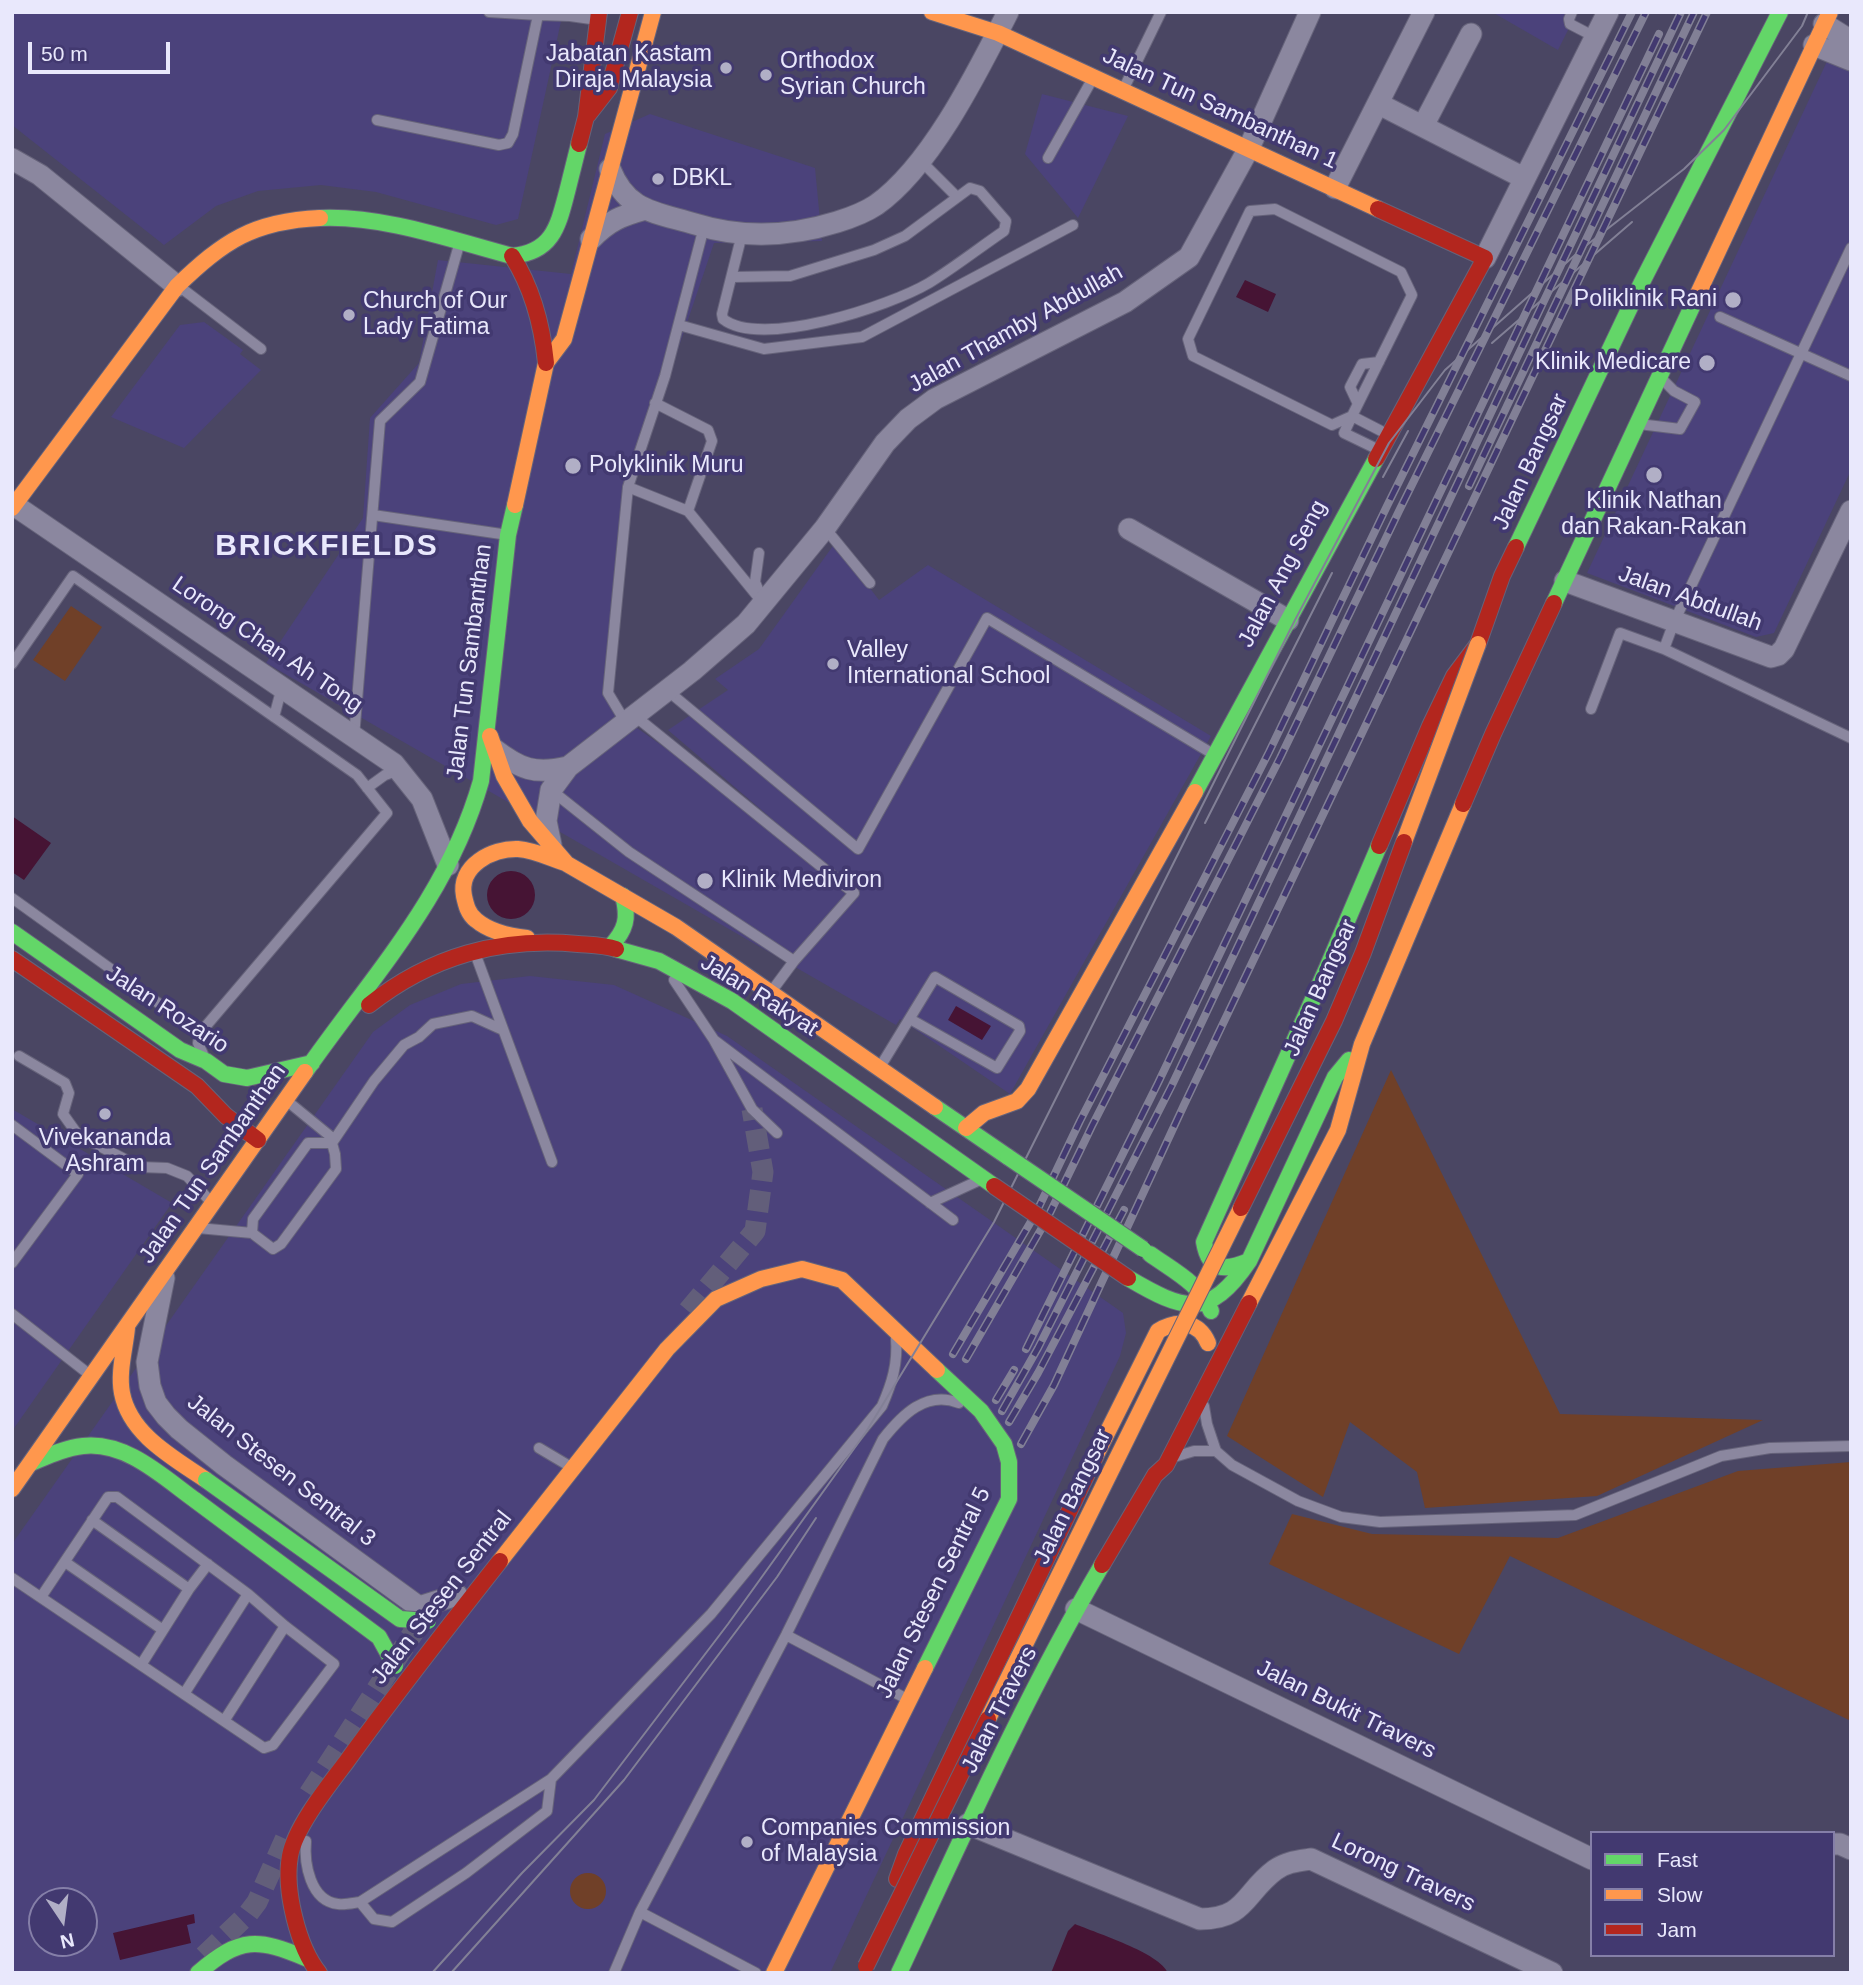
<!DOCTYPE html>
<style>
body{margin:0}
#map{position:relative;width:1863px;height:1985px;overflow:hidden;background:#4a4663;font-family:Helvetica,sans-serif}
canvas{display:block}
.frame{position:absolute;inset:0;border:14px solid #e9e8fc;pointer-events:none}
.legend{position:absolute;left:1590px;top:1831px;width:245px;height:126px;box-sizing:border-box;background:#423970;border:2px solid #857fa8;margin:0;padding:9px 12px;list-style:none;font-size:21px;color:#e9e8fc}
.legend li{display:flex;align-items:center;gap:14px;height:35px}
.legend b{width:35px;border:2px solid #857fa8}
.north{position:absolute;left:28px;top:1887px;width:70px;height:70px;box-sizing:border-box;background:#423970;border:2px solid #857fa8;border-radius:50%;rotate:167deg;font-size:19px;font-weight:700;line-height:28px;text-align:center;color:#e9e8fc}
.north::after{content:'';display:block;margin:auto;width:24px;height:32px;background:#b1afc6;clip-path:polygon(50% 0,100% 100%,50% 72%,0 100%)}
.scale{position:absolute;left:28px;top:42px;width:142px;height:32px;box-sizing:border-box;border:4px solid #e9e8fc;border-top:0;padding-left:9px;font-size:21px;line-height:24px;white-space:nowrap;color:#e9e8fc;-webkit-text-stroke:5px #423970;paint-order:stroke}
</style>
<div id="map">
<canvas width="1863" height="1985"></canvas>
<div class="frame"></div>
<ul class="legend">
<li><b style="height:9px;background:#63d668"></b>Fast</li>
<li><b style="height:9px;background:#ff974d"></b>Slow</li>
<li><b style="height:9px;background:#b3261e"></b>Jam</li>
</ul>
<div class="north">N</div>
<div class="scale">50 m</div>
</div>
<script>
const c = document.querySelector('canvas').getContext('2d');
c.lineJoin = 'round';
function fillPath(path, color) { c.fillStyle = color; c.fill(path, 'evenodd'); }
function trace(path, color, width, dash) { c.strokeStyle = color; c.lineWidth = width; c.lineCap = dash ? 'butt' : 'round'; c.setLineDash(dash || []); c.stroke(path); }
function drawText(font, color, halo, rows, align = 'center') {
  c.font = font + ' Helvetica,sans-serif'; c.lineWidth = 7; c.setLineDash([]); c.textBaseline = 'middle'; c.strokeStyle = halo; c.fillStyle = color; for (const [text, x, y, turn = 0] of rows) {
    c.save(); c.translate(x, y); c.rotate((+turn || 0) * Math.PI / 180); c.textAlign = isNaN(turn) ? turn : align; if (halo) c.strokeText(text, 0, 0); c.fillText(text, 0, 0); c.restore();
  }
}
const built = new Path2D(`
 M12,12H563L518,219L496,225L376,192L321,185L258,191L216,206L164,245L12,125Z
 M1492,12H1577L1558,50Z
 M1830,55L1851,65V470L1774,633L1756,637L1587,573Z
 M1042,94L1128,116L1078,218L1025,154Z
 M650,114L815,168L822,241L714,243L632,485L610,709L799,842L668,730L728,690L715,679L759,649L835,543L879,600L928,565L1211,736L1010,1094L900,1019L896,1025L266,663L363,518L370,418L419,363L438,260L571,274L605,134Z
 M204,322L243,350L240,354L261,370L184,448L111,417L180,325Z
 M530,976L614,985L727,1036L1123,1313L1126,1333L1120,1356L830,1973H12V1544L373,1032L410,1005L461,984ZM42,1901H84V1943H42Z
 M12,1109L172,1203L12,1431Z`);
const green = new Path2D(`
 M71,606L102,627L65,681L33,660Z
 M1391,1070L1560,1414L1763,1420L1597,1496L1425,1508L1417,1472L1350,1422L1323,1497L1227,1436Z
 M1851,1462V1721L1510,1556L1459,1654L1269,1564L1292,1514L1372,1534L1558,1538L1738,1471Z
 M570 1891a18 18 0 1 1 36 0a18 18 0 1 1-36 0Z`);
const water = new Path2D(`
 M1245,280L1276,294L1268,312L1236,297Z
 M12,816L51,843L24,880L12,872Z
 M487 895a24 24 0 1 1 48 0a24 24 0 1 1-48 0Z
 M956,1006L991,1026L982,1040L948,1020Z
 M194,1914L195,1923L187,1925L191,1943L120,1960L113,1933Z
 M1075,1924C1096,1933 1160,1953 1168,1973H1051L1068,1931Z`);
const streetTunnel = new Path2D(`
 M688,1311L755,1231L763,1172L752,1109
 M309,1794L415,1630L407,1607
 M204,1956L248,1914L257,1902L287,1835`);
const lane = new Path2D(`
 M489,12L538,15
 M1572,12L1569,19L1570,24L1595,37
 M1124,88L1161,12
 M377,120L499,145L508,143L513,134L538,15L570,16L598,20
 M1048,158L1093,78
 M920,160L956,196
 M733,277L790,276L874,250L905,236L970,188L980,191L1006,221L1004,231C979,248 955,267 929,283C890,306 761,349 723,319L722,314L742,234
 M180,287L261,349
 M1720,317L1851,376
 M679,325L764,349L862,337L1073,225
 M655,403L708,430L712,441L688,511
 M1358,404L1350,387L1362,364L1379,362
 M1352,416L1332,425L1193,356L1188,339L1250,211L1275,209L1401,272L1412,295L1352,416L1344,433L1379,450
 M1352,416L1387,434
 M1639,424L1680,429L1695,402L1674,391L1662,379
 M628,487L688,511L763,603
 M373,515L508,535
 M825,528L870,583
 M759,553L755,582L760,594
 M1664,649L1851,738
 M12,664L73,576L357,775L387,813L200,1033L198,1043L203,1054
 M668,691L858,849L987,618L1213,754
 M1591,709L1620,633L1664,649L1674,622L1851,248
 M635,716L854,893L794,961
 M274,717L282,687
 M626,723L608,693L628,487L665,376L704,227
 M354,737L380,421L420,382L459,245
 M367,788L385,775L399,770
 M551,790L629,852L794,961L771,992
 M12,898L200,1033
 M475,953L552,1162
 M674,980L714,1040L752,1109L777,1133
 M714,1040L953,1220
 M19,1056L65,1083L69,1093L63,1114L78,1135L140,1167L167,1168L187,1176L211,1202
 M880,1067L935,977L1019,1026L1020,1031L997,1068L910,1019
 M12,1125L78,1174L12,1263
 M930,1203L980,1180
 M198,1228L252,1233L273,1249L281,1244L336,1169L335,1154L330,1136L286,1100
 M252,1233L253,1219L308,1143H332L374,1081L404,1045L419,1037L433,1024L472,1016L503,1030
 M12,1314L90,1375
 M1204,1406L1207,1424L1216,1451L1232,1465L1298,1501L1341,1517L1380,1522L1575,1515L1721,1456L1770,1448L1851,1446
 M539,1448L571,1467
 M1174,1457L1194,1451H1216
 M92,1520L189,1589
 M65,1562L163,1630
 M12,1578C96,1635 180,1691 264,1748L273,1745L334,1664L285,1626L248,1594L117,1497H108L41,1597
 M786,1635L907,1699
 M141,1665L189,1589L208,1564
 M184,1694L248,1594
 M224,1721L285,1626
 M306,1841C304,1863 310,1901 338,1904C345,1905 353,1903 360,1902L551,1779L711,1614L882,1406C892,1383 898,1364 896,1338
 M360,1902L374,1919L392,1922L466,1873L547,1811L551,1779
 M640,1912L756,1973
 M614,1973L640,1912L786,1635L883,1439C902,1415 926,1390 959,1403`);
const street = new Path2D(`
 M1824,24L1851,41
 M1814,45L1851,60
 M1379,104L1524,178
 M1423,126L1471,34
 M12,159L40,175L177,286
 M610,169C627,212 655,212 695,224C743,239 789,237 837,222C850,218 864,213 876,205C931,166 977,73 1008,12
 M1335,188L1424,12
 M591,239C610,220 621,216 646,209
 M1485,258L1608,12
 M14,505L394,764L422,799L448,865
 M1129,529L1288,620
 M1565,581L1771,657L1778,655L1784,649L1851,511
 M494,749C520,769 535,775 568,767
 M551,845L546,821L551,790L568,767L692,671L746,624L825,528L885,443L908,419L935,399L1125,302L1189,257L1249,148L1310,12
 M164,1278L147,1362L150,1386L156,1403L166,1416L179,1429L224,1465L419,1607L457,1595
 M1076,1609L1592,1859
 M968,1824L1200,1919C1246,1919 1244,1893 1275,1870C1286,1862 1298,1861 1311,1859L1552,1973
 M1833,1844H1840L1851,1849`);
const fast = new Path2D(`
 M320,218C382,215 452,240 512,256C553,252 558,226 567,192C571,176 575,160 579,144
 M1516,547L1641,284L1780,12
 M1554,603L1696,298
 M1195,792L1376,459
 M12,932L180,1050L206,1061L224,1074L247,1078L312,1063
 M610,947C626,930 629,918 623,896
 M616,949L659,961L732,1001L994,1186
 M305,1072C372,976 448,897 481,781L508,535L515,505
 M935,1107L1008,1157
 M1150,1254C1172,1270 1201,1284 1211,1311
 M1249,1261C1225,1271 1209,1272 1204,1242L1327,968L1379,846
 M1128,1278C1184,1311 1209,1320 1249,1261L1335,1077L1349,1060
 M31,1463C48,1456 65,1448 83,1446C126,1441 163,1477 195,1500
 M925,1668L1009,1499V1462L1004,1444L981,1411L937,1370
 M198,1973C241,1936 257,1938 308,1959
 M899,1973C963,1836 1025,1696 1102,1565`);
const slow = new Path2D(`
 M932,12L998,33L1378,209
 M1696,298L1830,12
 M515,505L546,363L564,339L653,12
 M12,508L177,286C224,241 253,221 320,218
 M490,736L504,776L530,821L567,864L676,927L935,1107
 M527,938C509,936 490,932 476,920C468,914 466,905 464,896C458,866 492,848 518,849C534,850 550,858 565,863
 M966,1128L984,1113L1017,1101L1028,1089L1195,792
 M1249,1303L1338,1130L1362,1044L1463,804
 M127,1328C125,1349 118,1372 122,1393C130,1435 174,1458 206,1480
 M1095,1457L1158,1331C1177,1319 1199,1321 1208,1343
 M12,1489L305,1072
 M500,1561L667,1349L716,1299L761,1279L802,1269L842,1280L937,1370
 M774,1973L925,1668`);
const jam = new Path2D(`
 M588,115L609,88L630,12
 M579,144L586,117L599,12
 M512,256C533,289 542,324 546,363
 M1376,459L1485,258L1378,209
 M1463,804L1493,734L1554,603
 M1379,846L1430,726L1454,676L1478,644L1502,576L1516,547
 M12,959L197,1086L226,1116L258,1140
 M369,1005C431,956 499,937 578,944C590,945 604,945 616,949
 M1102,1565L1155,1475L1166,1465L1249,1303
 M897,1879L906,1854L1095,1457
 M319,1973C298,1947 284,1890 290,1856C295,1827 329,1785 347,1761C396,1693 448,1627 500,1561`);
const tram = new Path2D(`
 M1492,343L1632,222
 M1383,477L1408,431
 M1205,823L1332,573
 M432,1973L522,1873L594,1800L728,1624L866,1432L994,1222L1295,620L1389,443L1445,370L1583,248L1684,169L1724,130L1802,26L1808,12
 M451,1973L624,1780L777,1577L816,1518`);
const rail = new Path2D(`
 M1469,486L1694,12
 M1026,1349L1158,1083L1659,34
 M953,1354L1036,1213L1080,1121L1269,752L1387,506L1632,12
 M966,1359L1047,1219L1092,1126L1280,758L1399,511L1646,12
 M996,1400L1014,1370
 M1002,1411L1038,1348L1172,1085L1681,12
 M1009,1422L1038,1373L1124,1210
 M1021,1444L1054,1385L1184,1105L1707,12`);
const fastBridge = new Path2D(`
 M1008,1157L1143,1249
 M206,1480L400,1619L428,1621
 M195,1500L379,1637L395,1666`);
const slowBridge = new Path2D(`
 M1404,842L1478,644
 M988,1719L1241,1208`);
const jamBridge = new Path2D(`
 M994,1186L1128,1278
 M1241,1208L1334,1021L1363,953L1404,842
 M866,1966L988,1719`);
const markers = [
 [726,68,7,"#b1afc6"],
 [766,75,7,"#b1afc6"],
 [658,179,7,"#b1afc6"],
 [1733,300,9,"#b1afc6"],
 [349,315,7,"#b1afc6"],
 [1707,363,9,"#b1afc6"],
 [573,466,9,"#b1afc6"],
 [1654,475,9,"#b1afc6"],
 [833,664,7,"#b1afc6"],
 [705,881,9,"#b1afc6"],
 [105,1114,7,"#b1afc6"],
 [747,1842,7,"#b1afc6"]
];
const poiNames = [
 ["Jabatan Kastam",712,55,"right"],
 ["Diraja Malaysia",712,81,"right"],
 ["Orthodox",780,62],
 ["Syrian Church",780,88],
 ["DBKL",672,179],
 ["Poliklinik Rani",1717,300,"right"],
 ["Church of Our",363,302],
 ["Lady Fatima",363,328],
 ["Klinik Medicare",1691,363,"right"],
 ["Polyklinik Muru",589,466],
 ["Klinik Nathan",1654,502,"center"],
 ["dan Rakan-Rakan",1654,528,"center"],
 ["Valley",847,651],
 ["International School",847,677],
 ["Klinik Mediviron",721,881],
 ["Vivekananda",105,1139,"center"],
 ["Ashram",105,1165,"center"],
 ["Companies Commission",761,1829],
 ["of Malaysia",761,1855]
];
const streetNames = [
 ["Jalan Tun Sambanthan 1",1220,109,25],
 ["Jalan Thamby Abdullah",1016,329,-29],
 ["Jalan Bangsar",1531,462,-65],
 ["Jalan Ang Seng",1283,574,-62],
 ["Jalan Abdullah",1690,599,20],
 ["Lorong Chan Ah Tong",267,645,34],
 ["Jalan Tun Sambanthan",470,662,-83],
 ["Jalan Bangsar",1321,988,-66],
 ["Jalan Rakyat",759,996,32],
 ["Jalan Rozario",167,1010,33],
 ["Jalan Tun Sambanthan",213,1164,-55],
 ["Jalan Stesen Sentral 3",281,1471,38],
 ["Jalan Bangsar",1073,1497,-64],
 ["Jalan Stesen Sentral 5",934,1593,-64],
 ["Jalan Stesen Sentral",442,1598,-52],
 ["Jalan Travers",1000,1710,-63],
 ["Jalan Bukit Travers",1346,1710,26],
 ["Lorong Travers",1403,1873,25]
];
const districtNames = [
 ["BRICKFIELDS",327,547]
];
fillPath(built, '#4b427b');
fillPath(green, '#704028');
fillPath(water, '#461434');
trace(streetTunnel, '#625e7a', 21, [21, 10]);
trace(lane, '#66637a', 12);
trace(street, '#66637a', 23);
trace(fast, '#66637a', 18);
trace(slow, '#66637a', 18);
trace(jam, '#66637a', 18);
trace(lane, '#8b879f', 10);
trace(street, '#8b879f', 21);
trace(fast, '#63d668', 16);
trace(slow, '#ff974d', 16);
trace(jam, '#b3261e', 16);
trace(tram, '#828096', 2);
trace(rail, '#828096', 8);
trace(rail, '#423970', 5, [16]);
trace(fastBridge, '#66637a', 18, []);
trace(slowBridge, '#66637a', 18, []);
trace(jamBridge, '#66637a', 18, []);
trace(fastBridge, '#63d668', 16);
trace(slowBridge, '#ff974d', 16);
trace(jamBridge, '#b3261e', 16);
for (const [x, y, r, color] of markers) { const dot = new Path2D(); dot.arc(x, y, r, 0, 2 * Math.PI); c.fillStyle = color; c.fill(dot); trace(dot, '#423970', 2.5); }
drawText('23px', '#e9e8fc', '#423970', poiNames, 'left');
drawText('23px', '#e9e8fc', '#423970', streetNames);
c.letterSpacing = '2px';
drawText('bold 30px', '#e9e8fc', '#423970', districtNames);
c.letterSpacing = '0px';
</script>
